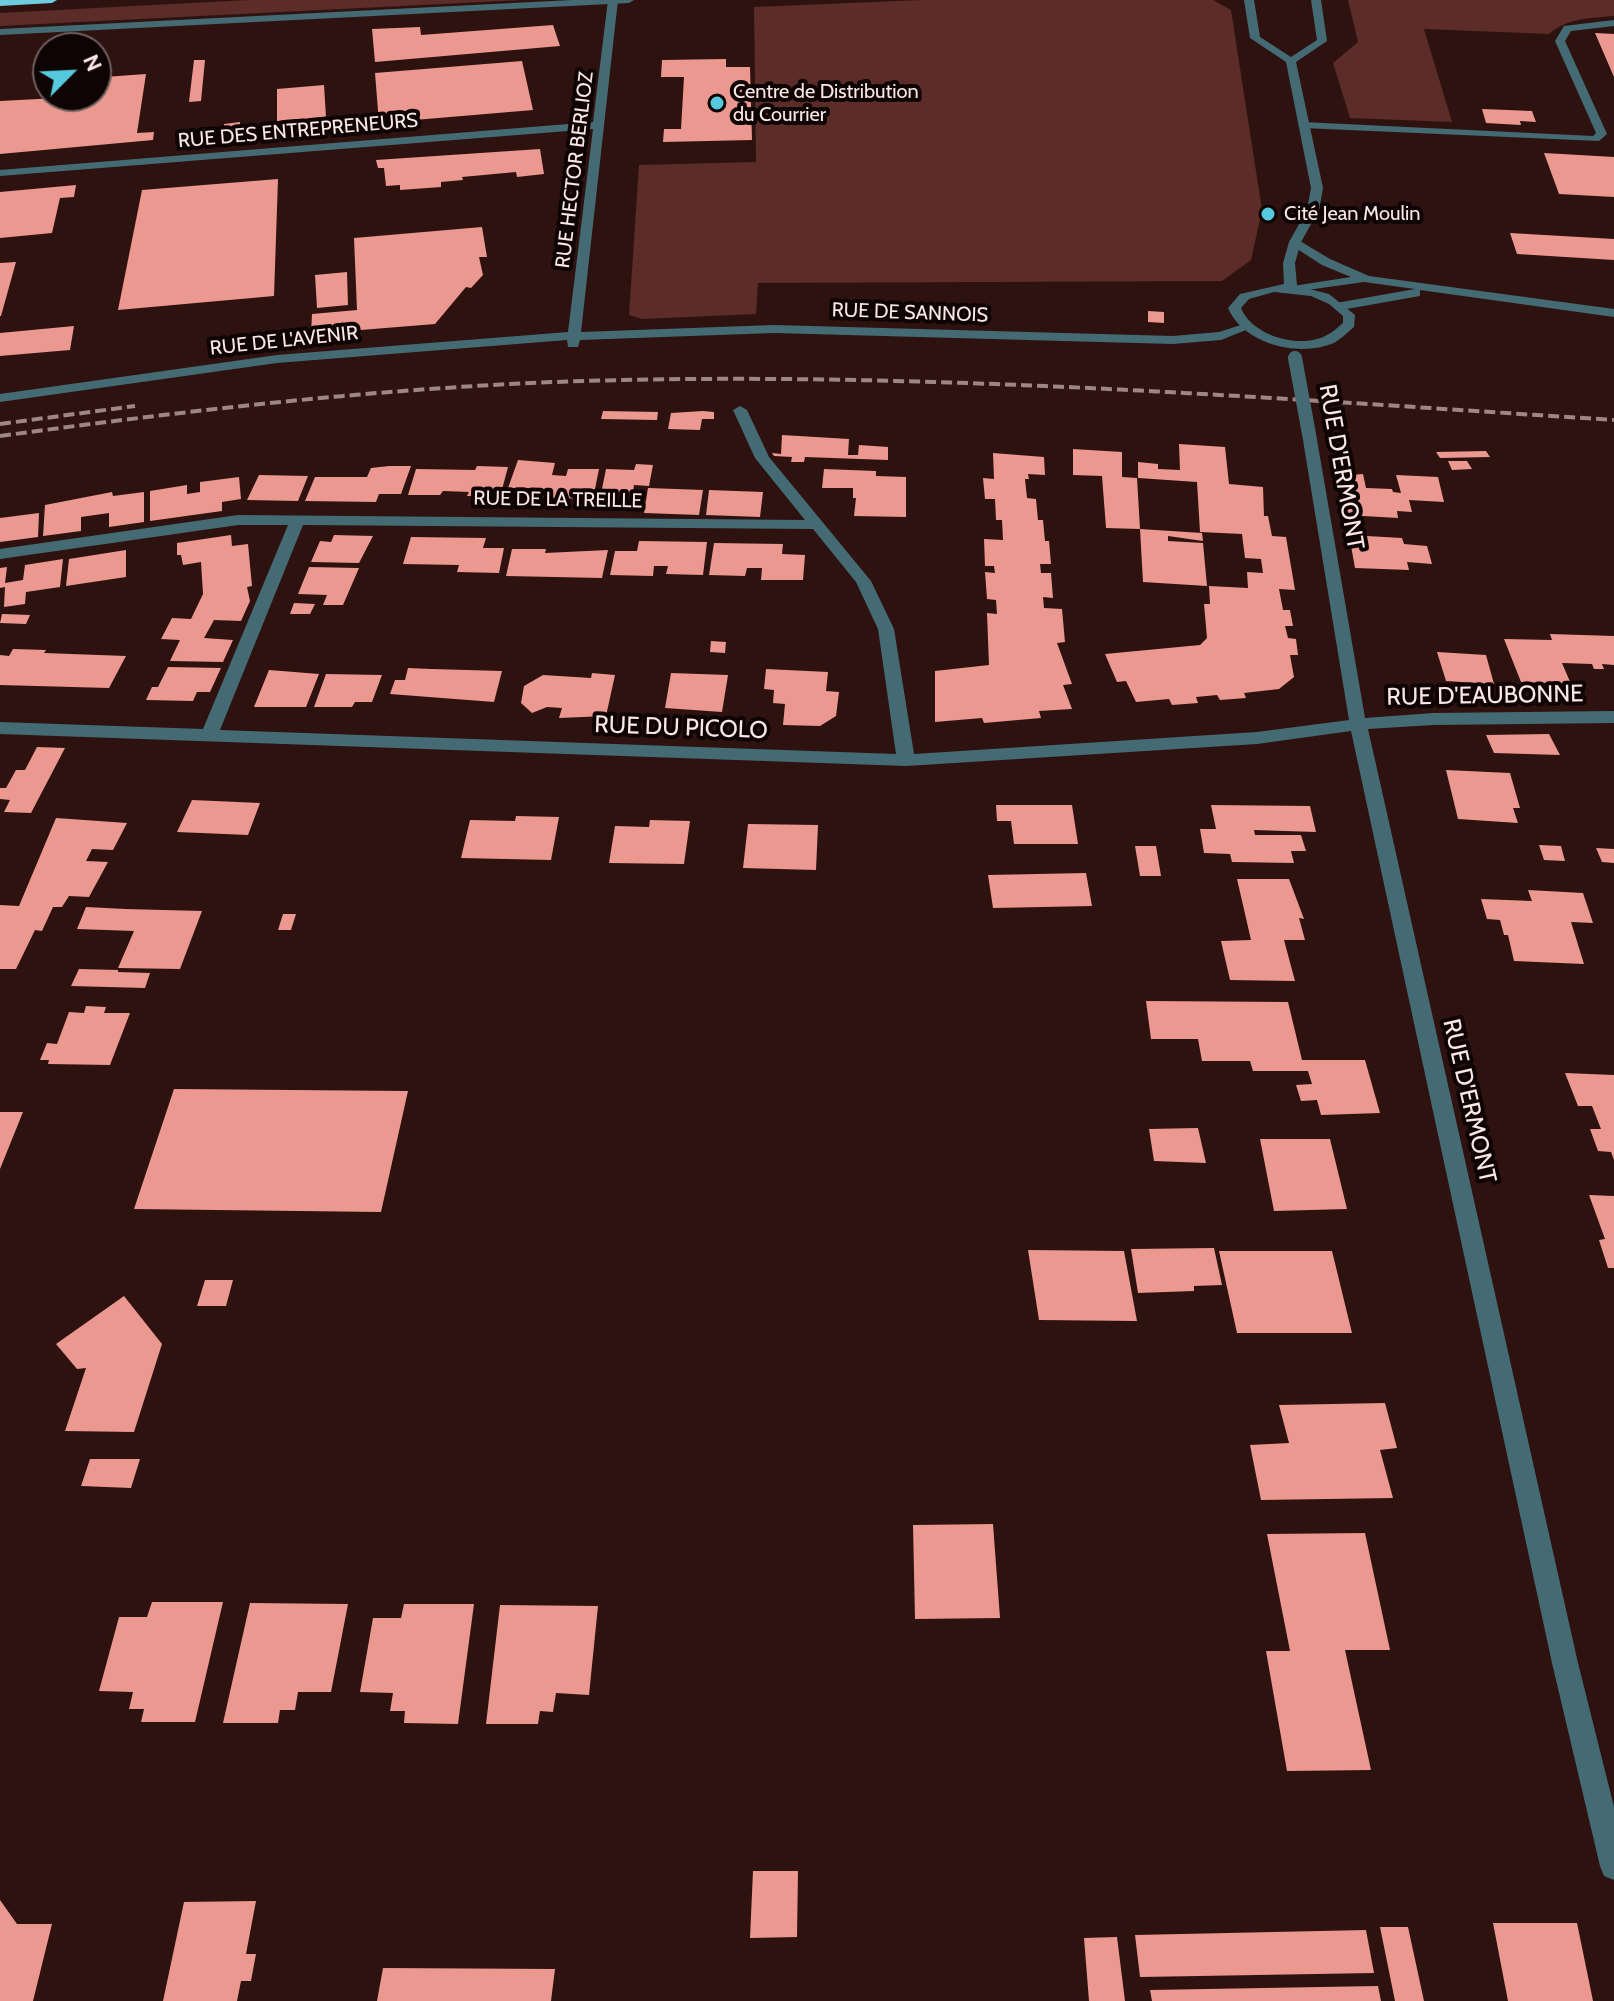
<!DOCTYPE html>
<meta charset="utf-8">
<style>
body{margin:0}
#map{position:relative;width:1614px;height:2001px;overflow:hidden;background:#2e1210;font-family:Cabin,sans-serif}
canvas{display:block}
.north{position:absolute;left:32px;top:32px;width:80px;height:80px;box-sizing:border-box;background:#0e0403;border:2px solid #6d5f5d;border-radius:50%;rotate:66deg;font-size:22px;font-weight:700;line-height:32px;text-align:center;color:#fbe7e4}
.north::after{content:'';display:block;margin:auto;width:28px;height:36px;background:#55cadf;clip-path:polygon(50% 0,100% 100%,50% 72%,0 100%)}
</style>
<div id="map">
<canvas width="1614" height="2001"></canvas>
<div class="north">N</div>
</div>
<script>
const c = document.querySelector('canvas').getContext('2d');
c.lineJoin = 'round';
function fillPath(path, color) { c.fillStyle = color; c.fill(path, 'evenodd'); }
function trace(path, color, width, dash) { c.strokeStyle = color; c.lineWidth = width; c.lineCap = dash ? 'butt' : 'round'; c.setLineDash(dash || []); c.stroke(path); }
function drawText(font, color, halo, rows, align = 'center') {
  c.font = font + ' Cabin,sans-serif'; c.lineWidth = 8; c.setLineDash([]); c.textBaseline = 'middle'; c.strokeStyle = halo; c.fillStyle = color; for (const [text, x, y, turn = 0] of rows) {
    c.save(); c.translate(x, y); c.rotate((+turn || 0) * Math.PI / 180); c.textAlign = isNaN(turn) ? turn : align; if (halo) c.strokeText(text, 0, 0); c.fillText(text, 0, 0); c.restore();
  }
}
const green = new Path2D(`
 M248,0H522L0,26V13Z
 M921,0H1213L1231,10L1262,210L1251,260L1222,281L758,283L756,314L642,319L629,315L639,165L756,162L754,7Z
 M1348,0H1614V16C1592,18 1566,18 1549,34L1424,29L1452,122L1350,118L1333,63L1358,42Z`);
const building = new Path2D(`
 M553,25L560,46L375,62L372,29L420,27L421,35Z
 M1595,33L1614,34V77Z
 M726,59V67H750L752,140L663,142L664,129H681L684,77H661L662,60Z
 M194,60H205L201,101L189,102Z
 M522,61L533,110L379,123L375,73Z
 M96,73H106L104,77L146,74L137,133L154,132L153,140L0,154V101L96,96Z
 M324,85L326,117L277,121V89Z
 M1482,109L1532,111L1536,122L1520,121L1521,125L1486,123Z
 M240,122V135L224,136V124Z
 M540,149L544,174L517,177L516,172L462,177L463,180L441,182V187L400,190V185L386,186L384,168H378L376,160Z
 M1544,153L1614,157V197L1559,194Z
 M278,179L274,296L118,310L142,190Z
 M76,185L74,197L60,198L52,233L0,238V192Z
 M482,227L487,257H479L483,275L471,288L466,287L435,324L311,334L312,314L357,310L354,238Z
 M1510,233L1614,239V260L1517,254Z
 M16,262L1,316H0V263Z
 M347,272L348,305L317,308L315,275Z
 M1148,311L1164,312V323L1148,322Z
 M74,326L70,350L0,356V333Z
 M603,411L658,412L657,420L601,419Z
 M703,411L714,412V419H702L700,430L668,429L671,413Z
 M782,435L849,439L848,455H858L859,445L888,447V460L805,457L804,462H791L792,457L774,456L772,453L781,454Z
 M1179,444L1225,447L1229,484L1263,487L1264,516H1268L1272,536L1286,537L1295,590L1279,589L1283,610H1290L1293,626H1285L1288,638L1296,639L1298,655H1290L1294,677L1279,689L1244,693L1246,698L1220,700L1217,695L1196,697L1198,703L1172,705L1169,699L1136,702L1126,681L1117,682L1105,654L1200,645L1207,638L1204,604H1210L1209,586L1248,588L1247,572L1263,573L1261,559L1245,558L1242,534L1200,532L1197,482L1138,478V462L1158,464V469L1180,470Z
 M1073,449L1122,452V477L1137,478L1140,529L1202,533L1203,541L1168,536V541L1203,543L1207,586L1143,582L1140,529L1106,528L1102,476L1073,475Z
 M1486,451L1490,457L1440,458L1436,452Z
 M993,453L1044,457L1045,475L1028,474L1029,479H1025L1027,498L1036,499L1038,520H1043L1045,541H1049L1051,564H1040L1041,573H1051L1053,598L1043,597L1044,608L1062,609L1065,642L1057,643L1072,684L1063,685L1072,709L1039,711L1041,718L984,723L982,718L935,722V671L989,665L987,613L997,614L996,600L987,599L985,572L995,573L994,566H985L984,539L1003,540L1002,520H996L995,499H985L983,478L994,479Z
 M518,460L555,463L552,475L566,476L568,469H599L593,499L531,497L533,488H508Z
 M1448,461H1467L1472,469L1452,470Z
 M636,464L653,465L649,486L634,485L632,499H600L606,469L634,470Z
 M389,466H411L401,494H379L376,502L305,501L315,477H367L371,468Z
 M477,466L508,467L500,497L467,496L469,492L443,491L440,495H408L416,469L475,470Z
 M824,469L876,471V476L906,477V517L854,516L856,498H853V488H822Z
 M1363,474L1366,488L1392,489L1393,492L1401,493L1396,475L1438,477L1444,502L1409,500L1412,512L1397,511L1398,518L1346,515L1339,476Z
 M259,475L308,476L298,501L247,500Z
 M239,477L241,499L222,502V511L150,521V491L187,485V494L200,492V482Z
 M648,488L703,490L699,515L644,513Z
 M709,490L763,492L760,517L706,515Z
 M112,492L113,496L144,492V522L109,527V513L81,517V531L43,536L45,505Z
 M39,513L38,537L0,542V518Z
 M231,535L232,546L248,544L252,586L247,587L250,601L241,621L214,620L204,638L233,640L223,662L170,661L180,640L161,639L172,618L191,619L203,594L201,562L183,565L181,555H177V543Z
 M334,535L373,536L359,563L311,562L320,541L331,542Z
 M1349,535L1402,538L1404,544L1427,546L1432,564L1407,562L1409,570L1355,568Z
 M411,537L486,538L483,548H504L499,573L457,572L459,565L403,564Z
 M639,541L707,542L703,575L666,574L668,566H654L653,576L610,575L615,551H637Z
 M714,543L783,544L782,554L805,555L803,580H761L762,568H747L745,576L709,575Z
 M512,549H546L545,553L608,550L602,578L506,576Z
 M126,550V577L66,586L69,559Z
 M63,559L60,587L26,592L25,604L4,607L5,587L0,588V568L7,567L5,583L23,580L25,565Z
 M309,567L359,568L343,605H323L327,595L298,594Z
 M294,603L315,604L310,614H290Z
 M2,614H3L30,615L26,624L0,623Z
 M1550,634L1614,636V665L1602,664L1604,669H1594L1592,664L1562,663L1571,684L1521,682L1504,639L1552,640Z
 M711,641L726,642L725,653L710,652Z
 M13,649L46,650L44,653L126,656L109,688L0,685V655L9,656Z
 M1437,652L1486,655L1494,684L1446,681Z
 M168,667L221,668L210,692H197L193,701L146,700L152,687H158Z
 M408,668L431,669L502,671L494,702L390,694L395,680H405Z
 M766,669L828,672L826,691L839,692L836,716L820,726L783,725L785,704L773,703L774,690L764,689Z
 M269,670L319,674L306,707H254Z
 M592,673L615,675L606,716L559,718L562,708L547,707L532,713L521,703L524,686L543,675L591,678Z
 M671,673L728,675L722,712L665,708Z
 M326,674L382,675L372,702H355L352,707H314Z
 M1549,734L1560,755L1494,753L1486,735Z
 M37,747L65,748L31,813L4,812L10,800L0,799V788H6L16,770H25Z
 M1446,770L1510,773L1520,808H1513L1518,823L1458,819Z
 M192,800L260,803L248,835L177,832Z
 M996,805H1072L1078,844H1014L1011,821H997Z
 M1211,805L1310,806L1316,832L1254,830L1255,835H1301L1306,851H1291L1294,863L1232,862L1230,854L1204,853L1200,829H1216Z
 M516,816L559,817L551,860L461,858L470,820L515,821Z
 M56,818L127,823L113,850L92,849L86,861L108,862L89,897L69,896L62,907H53L42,931L35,930L16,969H0V905L19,906Z
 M650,820L690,821L684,864L609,863L615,826L649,827Z
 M748,824L818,825L816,870L743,868Z
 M1539,845L1561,846L1565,861L1544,860Z
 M1135,846H1156L1161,876H1140Z
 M1596,848L1614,849V863L1602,862Z
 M1086,873L1092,906L993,908L988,875Z
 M1237,879H1289L1304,919L1299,918L1305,940H1284L1295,981L1230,980L1221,941L1251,940Z
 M1528,890L1583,893L1593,923L1571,922L1584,964L1514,961L1508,935H1504L1500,920L1487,919L1481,899L1532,901Z
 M86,907L125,909L202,911L180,969L118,968L134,931L77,929Z
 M283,914H296L291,930H278Z
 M79,969L118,970V972L150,973L145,988L71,986Z
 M1146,1001L1288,1002L1302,1060H1365L1380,1113L1321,1115L1317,1100L1301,1101L1296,1085L1312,1084L1308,1071H1253L1250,1061H1202L1198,1039H1151Z
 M86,1006L106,1007L104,1013H130L110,1065L48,1064L49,1060H40L47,1043L57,1044L69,1012L84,1013Z
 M1565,1073L1614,1075V1160L1611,1152L1598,1151L1590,1129H1601L1592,1106H1578Z
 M174,1089L408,1091L381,1212L134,1209Z
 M0,1112H23L0,1169Z
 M1198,1128L1206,1163L1154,1161L1149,1129Z
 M1260,1139H1330L1347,1209L1274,1211Z
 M1589,1195L1614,1196V1268H1608L1599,1240L1605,1239Z
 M1214,1248L1222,1285L1194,1286V1291L1138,1293L1131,1249Z
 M1028,1250L1124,1251L1137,1321L1039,1320Z
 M1219,1251H1332L1352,1333H1237Z
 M205,1280H233L226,1306H197Z
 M124,1296L162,1344L134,1432L65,1431L86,1368L77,1369L56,1344Z
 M1385,1403L1397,1448L1380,1450L1393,1498L1261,1500L1250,1445L1289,1443L1279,1405Z
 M90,1459H140L131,1488L81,1486Z
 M993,1524L1000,1618L915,1619L913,1525Z
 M1365,1533L1390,1650H1345L1371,1770L1287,1771L1266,1651H1290L1267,1534Z
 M152,1602H223L195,1722H141L144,1709H129L133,1692L99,1691L119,1617H147Z
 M250,1603L348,1604L331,1692H298L295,1710H280L278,1723H223Z
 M404,1604H474L458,1724L404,1723L405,1711H390L393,1693L360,1692L373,1618H401Z
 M500,1605L598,1606L589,1695L556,1693L553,1712L540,1711L538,1724H486Z
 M753,1871H798L797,1937L750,1938Z
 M0,1900L17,1924H52L33,2001H0Z
 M256,1901L246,1954H256L251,1981H241L237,2001H163L184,1902Z
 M1493,1923H1577L1593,2001H1508Z
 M1380,1927H1408L1424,2001H1395Z
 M1366,1930L1374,1973L1140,1977L1135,1935Z
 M1117,1937L1125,2001H1089L1084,1938Z
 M383,1968L555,1969L551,2001H377Z
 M1378,1986L1381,2001H1152L1150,1990Z`);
const minor = new Path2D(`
 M608,0H618L581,332L774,325L1173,336L1219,332L1244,324L1251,328L1221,340L1173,344L774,333L580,340L578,347H568L567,340L277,363L0,402V394L277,355L568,332L593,129L0,176V170L593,122Z
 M1614,20V26L1571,31L1565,41L1607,134L1599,141L1303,128L1298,125L1303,122L1593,136L1596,133L1555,41L1564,26Z
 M1295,238L1330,259L1369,276L1614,309V317L1420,290V296L1341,310L1335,306L1336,303L1415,289L1364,282L1293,292V286L1351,277L1322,265L1291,245L1289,242Z
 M740,406L747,410L769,457L871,581L894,629L914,754L1257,732L1349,720L1302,434L1309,430L1316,434L1365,718L1433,713L1614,711V723L1433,725L1368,729L1578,1663L1614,1807V1880L1604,1876L1600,1866L1552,1663L1351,731L1257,744L906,766L0,734V722L203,729L288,525H238L0,559V549L238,515L805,520L755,458L733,410ZM303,525L813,529L856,582L878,629L896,754L220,730Z`);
const tertiary = new Path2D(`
 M572,0H634L629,3L0,35V29Z
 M1244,0H1254L1260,37L1291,57L1317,40L1311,0H1321L1327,41L1296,62L1323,188L1319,210L1301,242L1295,263L1297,286L1329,294L1355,315L1354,327C1348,332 1341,339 1334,343C1299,358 1243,344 1228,308L1240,294L1284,284L1283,263L1289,242L1307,210L1311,188L1286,62L1250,38ZM1274,292L1311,296L1329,304L1343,316V323C1338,327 1333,332 1327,335C1301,350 1252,336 1241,308L1249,299Z`);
const trunk = new Path2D(`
 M0,0H57L52,3L0,6Z`);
const rail = new Path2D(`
 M0,424L135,406
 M0,436C207,408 414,384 623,380C954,373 1284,399 1614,420`);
const minorBridge = new Path2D(`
 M1295,358L1309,434`);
const markers = [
 [717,103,8,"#55cadf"],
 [1268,214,8,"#55cadf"]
];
const farPoinames = [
 ["Centre de Distribution",733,92],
 ["du Courrier",733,115],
 ["Cité Jean Moulin",1284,214]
];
const farStreetnames = [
 ["RUE DES ENTREPRENEURS",298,131,-5],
 ["RUE HECTOR BERLIOZ",575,170,-83],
 ["RUE DE SANNOIS",910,313,2],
 ["RUE DE L'AVENIR",284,341,-6],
 ["RUE DE LA TREILLE",558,500,1]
];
const streetNames = [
 ["RUE D'ERMONT",1341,467,80],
 ["RUE D'EAUBONNE",1485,696,-1],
 ["RUE DU PICOLO",681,728,2],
 ["RUE D'ERMONT",1469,1101,77]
];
fillPath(green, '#5b2c28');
fillPath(building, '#eb9890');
fillPath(minor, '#446b73');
fillPath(tertiary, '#446b73');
fillPath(trunk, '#6eccde');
trace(rail, '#9e8684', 4, [11, 5]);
trace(minorBridge, '#446b73', 14);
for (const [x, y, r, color] of markers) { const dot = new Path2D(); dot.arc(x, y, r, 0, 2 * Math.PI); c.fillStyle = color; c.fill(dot); trace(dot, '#0e0403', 3); }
drawText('20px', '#fbe7e4', '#0e0403', farPoinames, 'left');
drawText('20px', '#fbe7e4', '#0e0403', farStreetnames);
drawText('24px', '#fbe7e4', '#0e0403', streetNames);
</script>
